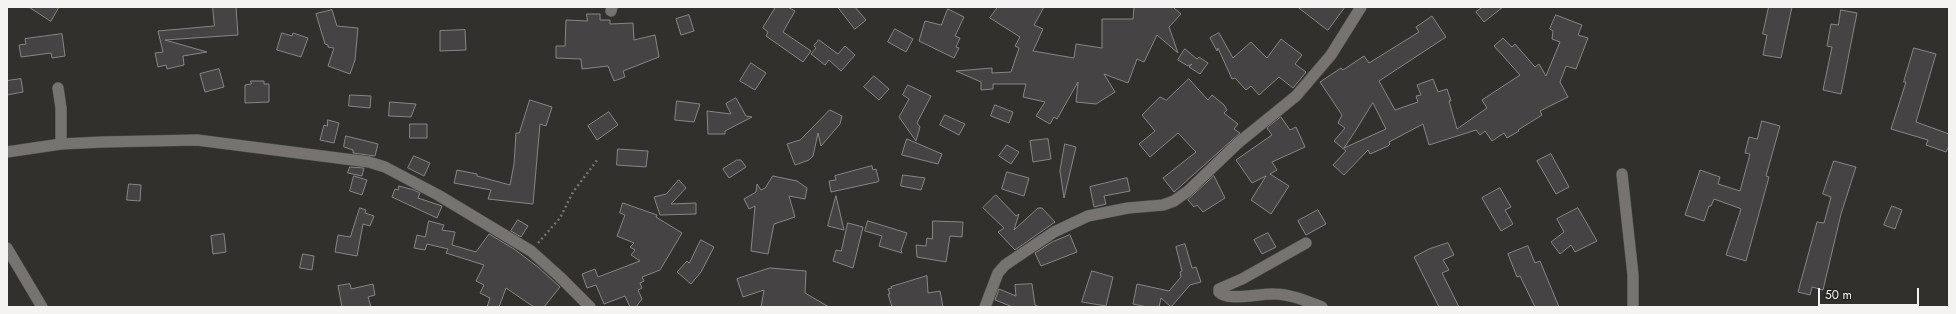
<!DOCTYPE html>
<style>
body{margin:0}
#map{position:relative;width:1956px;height:314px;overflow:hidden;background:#32302d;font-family:Jost,sans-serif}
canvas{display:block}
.frame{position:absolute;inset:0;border:8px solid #f5f3f1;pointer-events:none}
.scale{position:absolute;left:1818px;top:288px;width:101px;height:18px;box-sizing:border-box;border:2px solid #f5f3f1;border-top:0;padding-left:5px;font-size:12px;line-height:14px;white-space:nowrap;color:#f5f3f1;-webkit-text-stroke:3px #282623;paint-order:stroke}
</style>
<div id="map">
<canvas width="1956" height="314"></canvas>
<div class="frame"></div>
<div class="scale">50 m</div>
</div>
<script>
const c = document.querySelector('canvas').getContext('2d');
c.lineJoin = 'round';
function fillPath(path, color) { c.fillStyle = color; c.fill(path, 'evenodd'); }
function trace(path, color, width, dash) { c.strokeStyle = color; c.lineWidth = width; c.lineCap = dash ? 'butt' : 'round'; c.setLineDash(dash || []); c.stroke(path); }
const building = new Path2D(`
 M29,7H59L51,21Z
 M213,7H236L238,35L165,40L207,52L183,56L184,65L167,69L166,65L158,67L155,53L163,52L158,31L214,26Z
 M776,7H788L795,11L783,32L811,51L803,62L766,36L768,32L763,28Z
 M838,7H855L866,20L855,29Z
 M998,7H1044L1034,25L1043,29L1033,51L1074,58L1076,44L1102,48V19H1133L1134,7H1173L1181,14L1169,27L1178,53L1157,35L1144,62L1137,59L1128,83L1104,74L1115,92L1096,104L1076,102L1078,82L1057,119L1054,117L1050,124L1036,116L1045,102L1023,97L1026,84H993V89L981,90V82L956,71L992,68V73L1011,72L1019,48L1015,46L1020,37L990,18Z
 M1298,7H1345L1328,30Z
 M1483,7H1503L1484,22L1476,12Z
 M1769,7H1792L1781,58L1763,55L1767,35L1763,34Z
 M948,9L964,17L955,36L960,38L956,47L959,48L954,58L919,41L925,21L941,25Z
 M332,10L337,26L358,28L355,60L350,74L328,66L334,48L328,47V45L325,44L316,14Z
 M1841,10L1857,13L1841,94L1823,90L1832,47L1827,46L1831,24L1838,25Z
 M587,14H600V20H610V24L633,23L634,40L655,35L659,57L623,71L625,77L614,81L608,66L582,69L581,59L556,58V46H565L566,20L587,21Z
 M689,15L694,31L681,35L676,19Z
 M1556,15L1582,25L1578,35L1588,38L1576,69L1566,66L1560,82L1568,97L1540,111L1542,115L1518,130L1519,131L1507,138L1504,133L1492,141L1485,131L1480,135L1476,130L1429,145L1423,124L1389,142L1390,144L1388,146L1370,154L1368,150L1344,175L1333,165L1346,151L1334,141L1345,128L1338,123L1342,115L1320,82L1341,68L1343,70L1364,56L1369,63L1419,32L1416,27L1432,16L1446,37L1379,81L1395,110L1418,102L1416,96L1421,95L1417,85L1433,79L1438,92L1447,89L1451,101H1449L1457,129L1487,108L1482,100L1520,75L1494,46L1503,38L1512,47L1515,44L1535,67L1539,64L1546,76L1560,42L1552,39L1553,31L1550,29ZM1373,103L1386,129L1344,148L1354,133Z
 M895,29L913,39L906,52L888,42Z
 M465,30L466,50L440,51V31Z
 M282,33L292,36L293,33L308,38L301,57L277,50Z
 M1219,33L1233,58L1251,42L1267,58L1281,39L1302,55L1295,64L1306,72L1293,88L1279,77L1259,95L1251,86L1246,90L1235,78L1232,79L1218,48L1217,51L1210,38Z
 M62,34L65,56L52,58L51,53L21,57L19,45L26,44L25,39Z
 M819,40L838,54L845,46L855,55L841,71L829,60L825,65L811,54L816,48L814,46Z
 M1914,48L1936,54L1916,122L1949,134V146L1946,152L1926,145L1928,140L1891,129L1906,82H1904Z
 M1185,49L1197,59L1199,57L1208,63L1200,74L1189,67L1192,64L1188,66L1178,60Z
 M751,63L766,73L755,90L740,81Z
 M219,69L224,87L205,92L200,74Z
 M874,76L889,89L879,100L864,87Z
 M21,79L23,92L7,95V81Z
 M1189,79L1208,100L1212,95L1224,105L1227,110L1224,113L1238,124L1234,129L1240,133L1174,192L1163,178L1196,152L1178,133L1150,157L1139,144L1155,131L1142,115L1160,97L1166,100Z
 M251,81H264V84H269V102L245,103V85L251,84Z
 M908,85L931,96L917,123L920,127L916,141L899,117L909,99L903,95Z
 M350,95L371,96L370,108L349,106Z
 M736,98L746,116L752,117L725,131V134H708L707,111L731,114L726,104Z
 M530,100L552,107L546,126L540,124L533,204L488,199L491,190L454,183L457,170L477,174V176L510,185L514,164L516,133H519Z
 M677,101L700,104L694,122L675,120Z
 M390,102L416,104L411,117L389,116Z
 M995,105L1013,112L1009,123L991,116Z
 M830,110L842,116L840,124L821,146L818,133L813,156L809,160L795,165L787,144L800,140Z
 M609,112L618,125L597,140L588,126Z
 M945,115L965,124L959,135L940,125Z
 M1281,117L1290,130L1296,127L1305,147L1272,162L1277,170L1270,174L1289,186L1271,214L1251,200L1266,176L1252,183L1236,160L1272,135L1267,128Z
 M328,120L339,123L334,143L320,140L324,125L327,126Z
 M1762,121L1780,126L1766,176L1769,177L1746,261L1726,255L1741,209L1739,208L1714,199L1711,206H1709L1704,221L1685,215L1700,170L1720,177L1718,184L1740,191L1750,154L1745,153L1749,137L1757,139Z
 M410,124H427V138H410Z
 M346,136L378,144L375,156L353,153V150L344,147Z
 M907,139L942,154L938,164L902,155Z
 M1048,139L1051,159L1033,162L1030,141Z
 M1065,144L1076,147L1064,198L1060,171Z
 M1007,145L1019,152L1011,164L999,156Z
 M618,149L648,151L646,167L617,165Z
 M1551,154L1569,187L1556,194L1537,161Z
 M414,156L430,163L424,176L408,168Z
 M737,160H741L746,167L729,178L723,169Z
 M1834,161L1856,167L1841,214L1823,290L1812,287L1810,295L1798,292L1817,222L1824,223L1831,197L1823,194Z
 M872,166L873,170L876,169L879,181L877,182L831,192L829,181L836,180L835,176Z
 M350,167L364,168L362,176L348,173Z
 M1007,172L1029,178L1024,196L1002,189Z
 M903,175L925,178L921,190L901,186Z
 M354,176L367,180L362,195L350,191Z
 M773,176L797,181L807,188L805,199L789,196L795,217L774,224L768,254L751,251L755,206L749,209L744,199L756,192L757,184L761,190L765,188Z
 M1214,176L1225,198L1203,212L1197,205L1194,207L1188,200Z
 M1127,178L1130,191L1104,196L1106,204L1094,207L1090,187Z
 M679,180L686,188L671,204L696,203V214L660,215L654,197L666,194Z
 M129,184L141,185L140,201L127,200Z
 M399,186L414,190L420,193L418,198L442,206L437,218L392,197L395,189L398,190Z
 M1500,188L1511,207L1505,210L1513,224L1501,231L1482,198Z
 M996,195L1016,216L1019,214L1014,230L1038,208H1042L1055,222L1015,250L998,232L1004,228L983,208Z
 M836,196L844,230L828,226Z
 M623,203L657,215L656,217L682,233L660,270L642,277L644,281L640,283L642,288L638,290L642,299L636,307H630L625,296L604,304L596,285L587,288L582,274L595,269L598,277L640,261L631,255L635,250L630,247L634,243L617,236L625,215L620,213Z
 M1892,206L1902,210L1895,229L1884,225Z
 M360,208L366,210L365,213L374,216L370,226L363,224L357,256L335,252L338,235L350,237Z
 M1578,208L1597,241L1575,252L1571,245L1560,254L1551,242L1564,232L1557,219Z
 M1318,210L1326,224L1306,235L1298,221Z
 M518,220L528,226L521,237L511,231Z
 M429,221L444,225L442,230L455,232L452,245L476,252L489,234L514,249L538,267L560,287L544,307H534L506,288L499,307H487L490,298L480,293L484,285L476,281L484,265L446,253L448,249L427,244L425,250L414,248L417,235L425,237Z
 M868,221L907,233L901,250L902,253L879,246L882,236L865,231Z
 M933,221L963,222L962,237L950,236L946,262L917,257L916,245L926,246L927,238L932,239Z
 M848,223L863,227L853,268L833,261L836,250L841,251Z
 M1268,233L1276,247L1262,254L1254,240Z
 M224,234L226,252L213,254L211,236Z
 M1070,235L1077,252L1041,266L1035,253L1052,242Z
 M701,240L714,247L701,272L691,284L677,272L687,261L689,263Z
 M1448,243L1454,255L1443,260L1449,270L1442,273L1459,307H1439L1414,257L1429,249Z
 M1185,244L1192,268L1196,267L1201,282L1190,285L1171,307L1161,298L1159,307H1147L1133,304L1137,284L1169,291L1181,277L1180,272L1182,271L1176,247Z
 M1528,246L1535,263L1540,261L1559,307H1535L1520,276L1517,277L1508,254Z
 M303,254L314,256L312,270L300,268Z
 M770,268L806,271L805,293L829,307H761L764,290L743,297L737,279Z
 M1092,271L1113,277L1106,306L1082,302Z
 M927,276L928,293L940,291L943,307H892L888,294H890L888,289L892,288L891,287Z
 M350,284L351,289L373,284L375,295L368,297L371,307H342L338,286Z
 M1032,284L1035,305L1040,307H1013L995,300L999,289L1016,296L1015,285Z`);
const path = new Path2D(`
 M538,243L560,218L573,192L598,159`);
const minor = new Path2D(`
 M611,11L612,7
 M58,88L61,108V144
 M7,152L61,144L102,142L197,140L369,162L385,167L438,195L531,251L560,277L590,307
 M1622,174L1633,275V307
 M1306,243L1242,279L1219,289V292C1227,302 1261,293 1274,294C1290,294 1307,301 1322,307
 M7,248L42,307
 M985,307L998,273L1005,265L1054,232L1088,216L1128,208L1163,205L1174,201L1188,191L1238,143L1296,96L1331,55L1361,7`);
fillPath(building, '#464345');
trace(building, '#898587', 1);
trace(minor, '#4f4d4a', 12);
trace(path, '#757371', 2.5, [2, 3]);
trace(minor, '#767370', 11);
</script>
